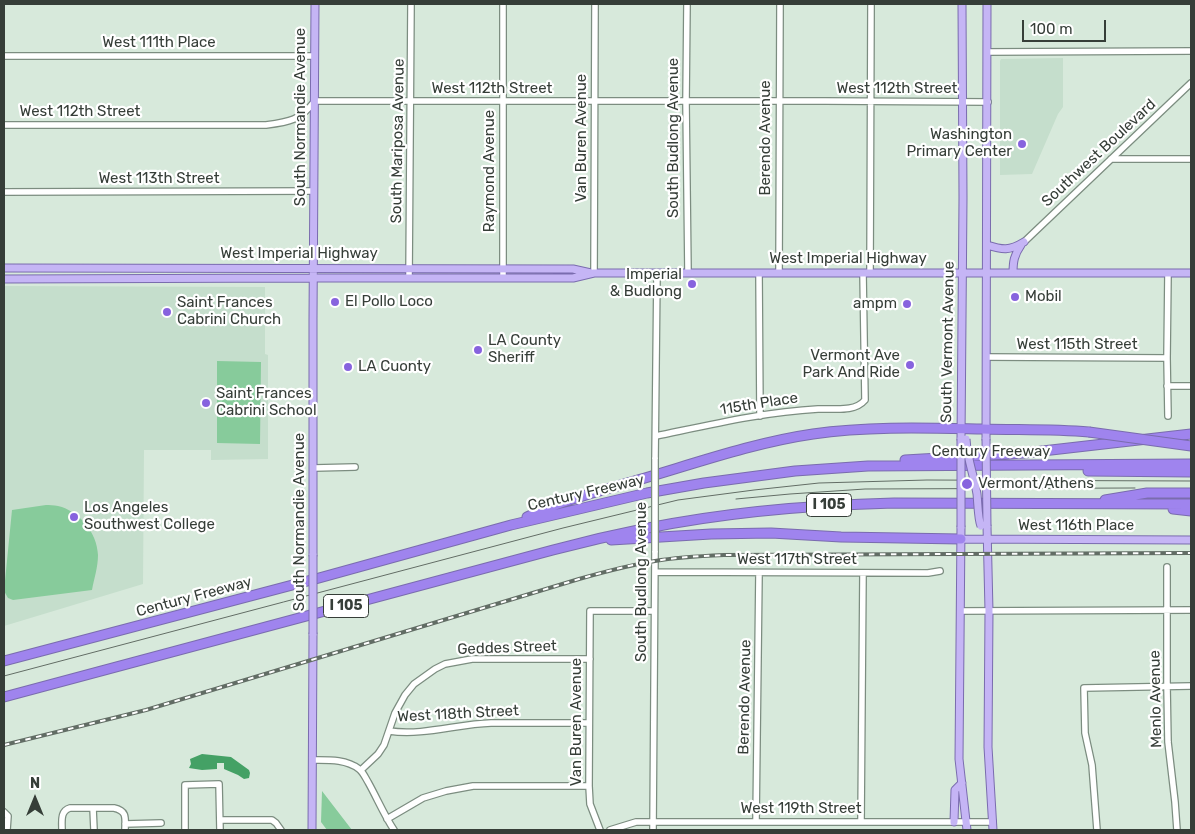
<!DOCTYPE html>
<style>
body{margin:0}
#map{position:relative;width:1195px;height:834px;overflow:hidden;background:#d7e9db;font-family:Rubik,sans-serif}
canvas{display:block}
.frame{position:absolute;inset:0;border:5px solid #363e38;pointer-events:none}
.north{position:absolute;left:10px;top:774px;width:50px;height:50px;-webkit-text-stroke:4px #fff;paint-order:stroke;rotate:0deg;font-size:14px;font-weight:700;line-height:20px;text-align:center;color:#363e38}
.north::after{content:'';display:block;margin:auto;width:18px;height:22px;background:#363e38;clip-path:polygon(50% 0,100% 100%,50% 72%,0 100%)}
.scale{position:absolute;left:1022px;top:20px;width:84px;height:22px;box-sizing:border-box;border:2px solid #363e38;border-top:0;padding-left:6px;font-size:15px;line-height:18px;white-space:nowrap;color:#363e38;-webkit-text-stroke:4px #fff;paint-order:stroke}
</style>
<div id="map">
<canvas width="1195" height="834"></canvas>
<div class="frame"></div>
<div class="north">N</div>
<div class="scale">100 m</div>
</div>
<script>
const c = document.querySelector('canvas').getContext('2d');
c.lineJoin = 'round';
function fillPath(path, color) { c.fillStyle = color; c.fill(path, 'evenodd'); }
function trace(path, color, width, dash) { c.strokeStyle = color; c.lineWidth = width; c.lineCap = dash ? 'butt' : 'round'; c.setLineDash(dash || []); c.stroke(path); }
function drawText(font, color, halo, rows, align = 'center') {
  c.font = font + ' Rubik,sans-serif'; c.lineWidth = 4.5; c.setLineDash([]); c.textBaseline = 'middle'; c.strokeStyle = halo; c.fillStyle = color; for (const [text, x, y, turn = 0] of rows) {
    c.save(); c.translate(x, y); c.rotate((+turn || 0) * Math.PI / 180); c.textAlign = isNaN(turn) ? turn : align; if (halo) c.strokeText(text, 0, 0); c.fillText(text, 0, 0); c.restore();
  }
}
const built = new Path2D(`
 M1063,58V107L1058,114L1032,174L1000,175V61L1001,59Z
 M4,286L265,287V354L268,355V459L211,460V450H144L143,584L4,626Z
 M717,829H957V830H717Z`);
const green = new Path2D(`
 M217,361L261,362L260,444L217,443Z
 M46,505C49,505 54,505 58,506C79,511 97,532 98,555C98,567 94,579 92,590L13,600L8,598L4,591L12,510Z
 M322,791L352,830H327L321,822Z`);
const water = new Path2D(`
 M202,754L231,757L249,770L250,773L249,778L244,779L238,775L224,769V763H217V769L202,770L189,768L191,764L190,759Z`);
const minor = new Path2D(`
 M687,4L686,102L688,273
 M987,52L1191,51
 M4,56H315
 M4,125H266C290,122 300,120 315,101H825L988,102
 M1111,159H1191
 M4,192L314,191
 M1024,242L1191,83
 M594,273L595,4
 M759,273L760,416
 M779,273L780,4
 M870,273L871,4
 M409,278L411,4
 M503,278V4
 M986,357L1167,358
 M1167,386H1191
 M1168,416L1167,358L1168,273
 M656,436C709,425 763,412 818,409C833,408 854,413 865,400L863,273
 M655,459L657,273
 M314,468L355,467
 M1167,567V686L1168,742L1175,802L1177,830
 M655,572L928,573L940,571
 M960,611L1191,610
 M389,731C424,736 457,724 491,723H589
 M313,760C328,760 346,759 359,769C363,772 365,777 368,782C377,798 384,815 394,830
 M361,770L378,754L384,745L395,713L405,695L414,684L435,669L445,664L472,659H590
 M93,808L94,830
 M4,812L8,816L7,830
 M387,819L423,798L446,791L473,786H589
 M220,820H272L276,823L281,830
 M756,822L759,573
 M861,822L863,573
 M125,824L161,823
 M185,829V785L219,784L220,830
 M62,830C62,821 60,811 70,808H114C128,811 125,819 125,830
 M600,830L590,804L589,786L590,611H654
 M610,830L636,822H993
 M653,830L655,551
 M1097,830L1092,765L1085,733L1084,688L1191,686`);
const major = new Path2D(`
 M987,245C1003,250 1009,251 1024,242
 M4,268L573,269L591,273
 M1013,273C1013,262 1014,255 1021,245
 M4,279L313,278H573L594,273H1191
 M961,439L963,198L962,4
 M986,439L987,4
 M987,526L989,611L988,747L993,830
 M961,527L959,759L967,830
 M961,539L1191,540
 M313,555V319L315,4
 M954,822L955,790L962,783
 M312,830L313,634`);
const highway = new Path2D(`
 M905,460L1025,453L1191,434
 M1088,471L1191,472
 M1105,500L1147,493H1191
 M1173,509L1191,511
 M527,517C564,499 605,490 645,478C699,462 757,442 813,434C869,426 927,428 983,429C1018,430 1054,429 1089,432
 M611,540L711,534L771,533L841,537L961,539
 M4,661L319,578L511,525L647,493L704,483L795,471L868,466L1191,464
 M4,697L553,550C583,542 613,535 643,529C726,512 810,505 894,503L1191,504`);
const tram = new Path2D(`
 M736,499L790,494L865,489L1135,488
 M4,676L563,528L678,500L754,490L819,483L927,480L1191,481`);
const rail = new Path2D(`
 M4,745L146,710L579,579C604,572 629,565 655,561C678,557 701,556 724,555L1191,553`);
const minorBridge = new Path2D(`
 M655,551V459`);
const majorBridge = new Path2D(`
 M966,439C967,458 974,476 977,494C978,503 978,519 981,526
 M986,439L987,526
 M961,527V439
 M313,634V555`);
const highwayBridge = new Path2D(`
 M1089,432L1191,446`);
const markers = [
 [1022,144,5,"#8763de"],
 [692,284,5,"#8763de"],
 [1015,297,5,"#8763de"],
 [335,302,5,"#8763de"],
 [907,304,5,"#8763de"],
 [167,312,5,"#8763de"],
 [478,350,5,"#8763de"],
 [910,365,5,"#8763de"],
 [348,367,5,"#8763de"],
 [206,403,5,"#8763de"],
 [967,484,6,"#8763de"],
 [74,517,5,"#8763de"]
];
const shields = [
 [829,505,45],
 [346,606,45]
];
const shieldNames = [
 ["I 105",829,505],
 ["I 105",346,606]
];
const streetNames = [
 ["West 111th Place",159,43],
 ["West 112th Street",492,89],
 ["West 112th Street",897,89],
 ["West 112th Street",80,112],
 ["South Normandie Avenue",301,117,-90],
 ["Van Buren Avenue",582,138,-90],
 ["South Budlong Avenue",674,138,-90],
 ["Berendo Avenue",766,138,-90],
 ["South Mariposa Avenue",398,141,-89],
 ["Southwest Boulevard",1099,153,-43],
 ["Raymond Avenue",490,171,-90],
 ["West 113th Street",159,179],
 ["West Imperial Highway",299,254],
 ["West Imperial Highway",848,259],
 ["South Vermont Avenue",948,342,-89],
 ["West 115th Street",1077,345],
 ["115th Place",759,404,-9],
 ["Century Freeway",991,452],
 ["Century Freeway",586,493,-13],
 ["South Normandie Avenue",300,522,-90],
 ["West 116th Place",1076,526],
 ["West 117th Street",797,560],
 ["South Budlong Avenue",642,582,-90],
 ["Century Freeway",194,597,-15],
 ["Geddes Street",507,648,-2],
 ["Berendo Avenue",745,697,-89],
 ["Menlo Avenue",1156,699,-91],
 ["West 118th Street",458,714,-3],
 ["Van Buren Avenue",577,722,-90],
 ["West 119th Street",801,809]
];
const poiNames = [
 ["Washington",1012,135,"right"],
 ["Primary Center",1012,152,"right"],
 ["Imperial",682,275,"right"],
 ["& Budlong",682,292,"right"],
 ["Mobil",1025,297],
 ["El Pollo Loco",345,302],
 ["Saint Frances",177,303],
 ["Cabrini Church",177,320],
 ["ampm",897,304,"right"],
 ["LA County",488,341],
 ["Sheriff",488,358],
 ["Vermont Ave",900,356,"right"],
 ["Park And Ride",900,373,"right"],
 ["LA Cuonty",358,367],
 ["Saint Frances",216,394],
 ["Cabrini School",216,411],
 ["Vermont/Athens",978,484],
 ["Los Angeles",84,508],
 ["Southwest College",84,525]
];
fillPath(built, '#c5decc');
fillPath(green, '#87cb9b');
fillPath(water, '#44a165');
trace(minor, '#7c8d80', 8);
trace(major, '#7a6cae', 9);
trace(highway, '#7a6cae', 11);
trace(minor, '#fff', 5.5);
trace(major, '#c5b5f5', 7);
trace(highway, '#9f84ee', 9);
trace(tram, '#626d65', 1);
trace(rail, '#626d65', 4);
trace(rail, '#fff', 2, [5.5]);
trace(minorBridge, '#7c8d80', 8, []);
trace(majorBridge, '#7a6cae', 9, []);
trace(highwayBridge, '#7a6cae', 11, []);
trace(minorBridge, '#fff', 5.5);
trace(majorBridge, '#c5b5f5', 7);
trace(highwayBridge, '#9f84ee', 9);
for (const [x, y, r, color] of markers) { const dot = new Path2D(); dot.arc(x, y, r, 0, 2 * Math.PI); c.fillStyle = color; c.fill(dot); trace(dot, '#fff', 2); }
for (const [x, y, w] of shields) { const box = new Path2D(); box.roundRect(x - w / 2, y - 11.5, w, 23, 4); c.fillStyle = '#fff'; c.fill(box); trace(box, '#363e38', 1); }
drawText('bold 14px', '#363e38', null, shieldNames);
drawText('15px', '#363e38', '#fff', streetNames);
drawText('15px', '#363e38', '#fff', poiNames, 'left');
</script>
